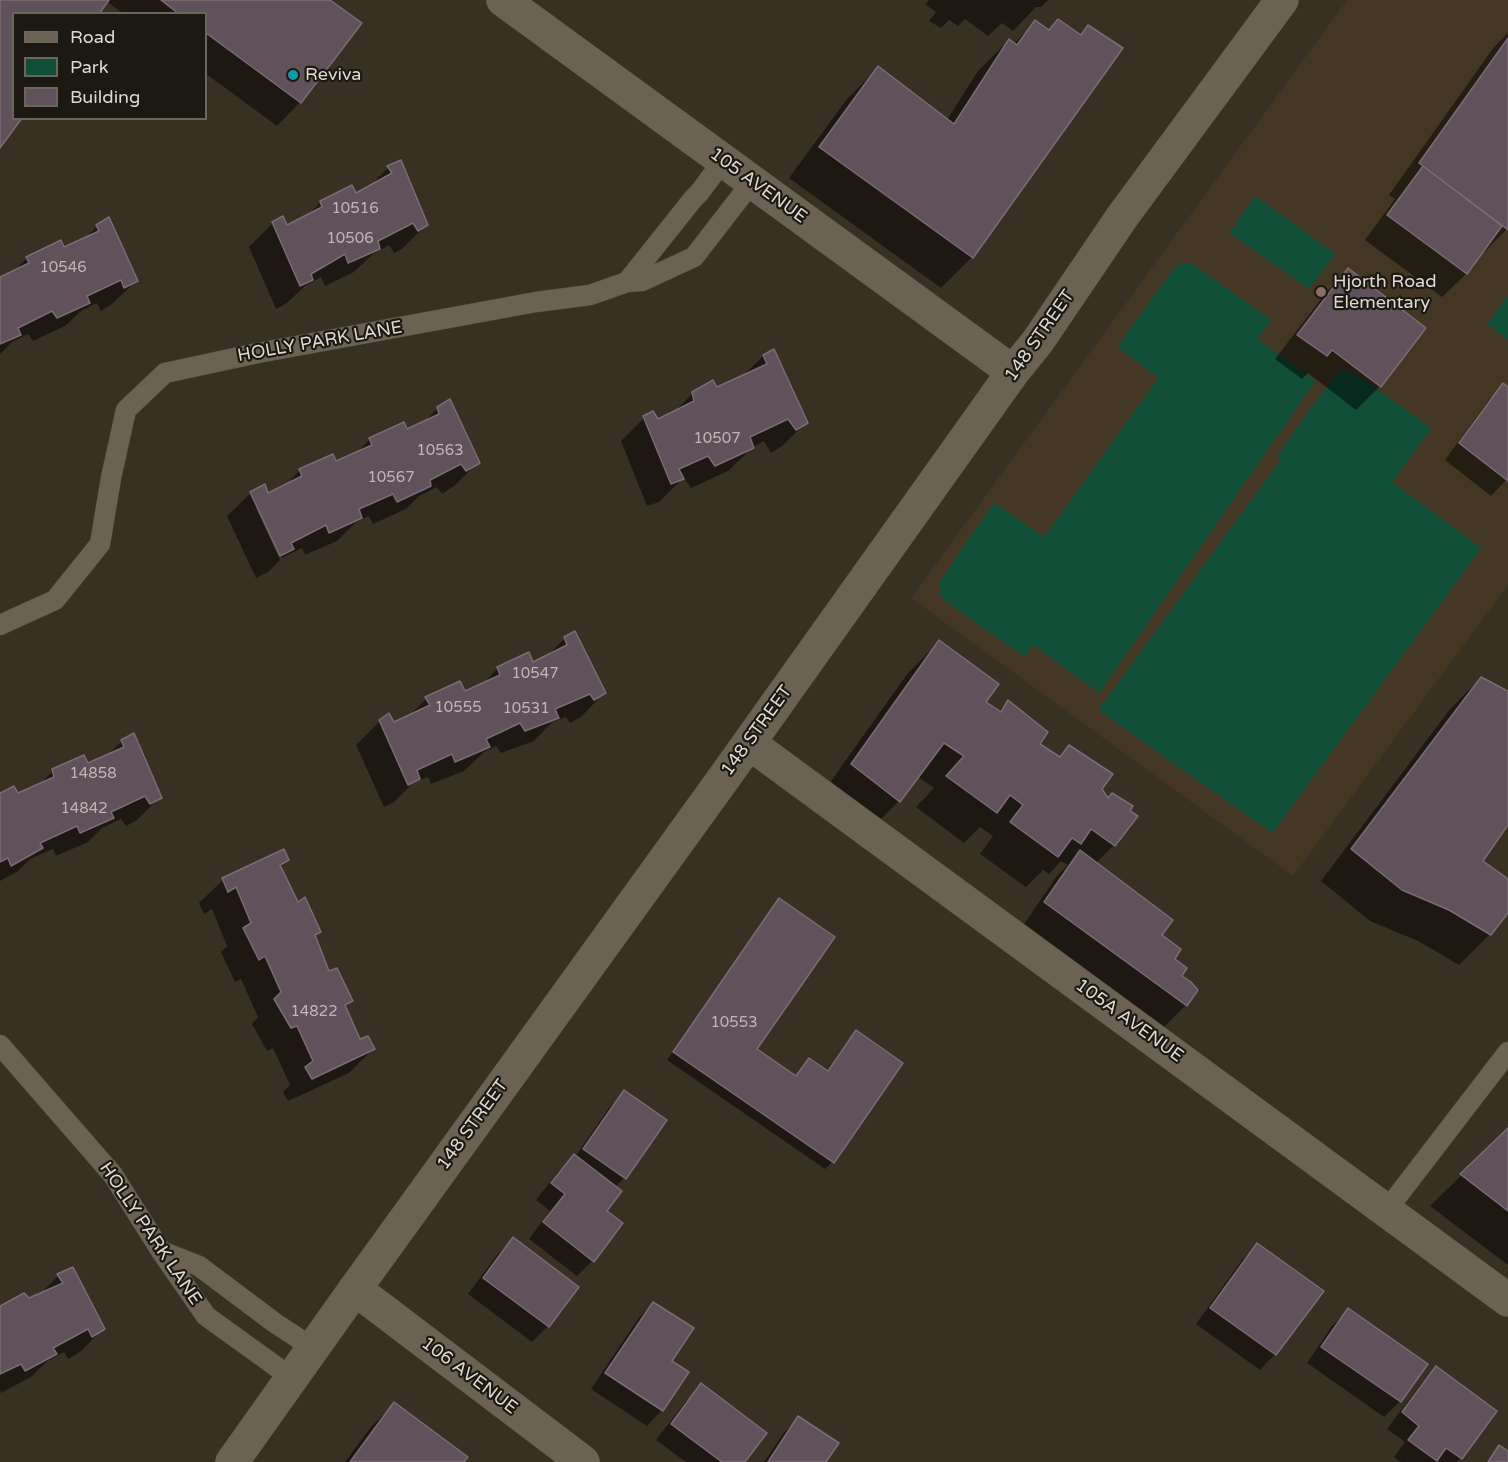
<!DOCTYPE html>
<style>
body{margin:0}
#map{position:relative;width:1508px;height:1462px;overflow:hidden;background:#383022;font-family:"Varela Round",sans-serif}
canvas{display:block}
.legend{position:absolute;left:12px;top:12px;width:195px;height:108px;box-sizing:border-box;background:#1c1912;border:2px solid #6a665e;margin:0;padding:8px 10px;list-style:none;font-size:18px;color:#dfd9d1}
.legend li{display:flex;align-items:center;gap:12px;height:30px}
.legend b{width:30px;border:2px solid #6a665e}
</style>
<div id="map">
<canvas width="1508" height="1462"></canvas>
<ul class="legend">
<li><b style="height:8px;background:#6b6253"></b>Road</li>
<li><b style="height:16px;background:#104e38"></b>Park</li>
<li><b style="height:16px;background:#60515b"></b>Building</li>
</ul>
</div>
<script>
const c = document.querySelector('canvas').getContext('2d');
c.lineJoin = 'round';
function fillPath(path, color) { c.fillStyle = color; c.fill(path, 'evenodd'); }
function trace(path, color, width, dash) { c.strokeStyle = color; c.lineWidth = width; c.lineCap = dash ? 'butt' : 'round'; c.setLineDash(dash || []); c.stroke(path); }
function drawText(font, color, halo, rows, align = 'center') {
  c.font = font + ' "Varela Round",sans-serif'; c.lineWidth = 4.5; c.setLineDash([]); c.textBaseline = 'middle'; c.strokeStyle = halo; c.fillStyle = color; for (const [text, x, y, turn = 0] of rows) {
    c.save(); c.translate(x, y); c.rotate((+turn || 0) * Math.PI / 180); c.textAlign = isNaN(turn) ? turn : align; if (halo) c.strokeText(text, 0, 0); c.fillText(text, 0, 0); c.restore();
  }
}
const built = new Path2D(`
 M1347,0H1508V585L1293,876L911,598Z`);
const green = new Path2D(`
 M1255,196L1335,254L1309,289L1229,233Z
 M1191,263L1271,320L1257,339L1315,381L1099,693L1033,645L1024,656L967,617L940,596L939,583L955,558L994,503L1044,537L1158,378L1117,347L1157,291L1178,264Z
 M1508,295V340L1487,324Z
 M1351,371L1431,428L1392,482L1481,548L1272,833L1098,710L1281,459L1277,456L1317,399L1338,372Z`);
const shadow = new Path2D(`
 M0,0H327L300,102L277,126L206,74V14H124L106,1L14,14L0,146Z
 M929,0H1048L1041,7H1036L1013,31L1002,23L988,36L965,19L958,26L949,20L941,28L929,21L936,12L925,4Z
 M1035,22L1048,32L1080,36L1088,27L1121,48L972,257L941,288L789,178L847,99L878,68L947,120L978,71L1009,40L1014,44Z
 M1508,33V228L1476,260L1466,274L1442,297L1365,240L1395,199L1389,195L1494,47Z
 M400,162L426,225L402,249L394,253L389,245L373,254L354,272L325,286L321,277L305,286L287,303L276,309L249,247L273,223L286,227L306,217L321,202L356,195L367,189L388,168Z
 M97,226L136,281L112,304L101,311L97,303L81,311L65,326L33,341L28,334L12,342L0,354V278L12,273L27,258L63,249L84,240Z
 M1348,270L1424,328L1380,386L1356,410L1308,373L1302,379L1275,359L1325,294Z
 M763,356L806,423L782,446L771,453L764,441L753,447L728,471L691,488L684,478L681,480L659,502L647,506L621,441L644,418L657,421L672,414L693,393L716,389L742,377Z
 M1503,385L1508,389V478L1491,496L1445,460L1488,401Z
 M438,408L478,463L454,486L442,494L437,487L419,496L406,509L373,524L369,516L356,522L337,541L305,555L302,548L282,558L259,508H256L280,560L268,572L256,578L227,516L251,493L268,495L285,486L300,470L335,463L356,454L370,439L406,431L423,423Z
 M565,638L604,693L581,717L570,723L566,717L552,722L534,741L501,753L496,746L484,752L464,771L431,784L428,777L413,783L394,802L384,807L356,745L380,721L393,724L408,717L426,699L465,693L482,685L498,668L532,664L545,658Z
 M939,642L984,702L999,712L1008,702L1038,745L1058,758L1069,747L1100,789L1114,845L1095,864L1160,935L1173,960L1180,976L1196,991L1186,1005L1162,1029L1022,927L1057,876L1068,865L1061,861L1049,874L1043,870L1026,887L980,854L993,836L980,827L964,843L916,807L934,788L917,776L899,801L868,832L821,795L908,673Z
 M1481,678L1508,693V822L1481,861L1508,881V910L1490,934L1459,965L1418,941L1370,921L1321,881L1450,709Z
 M122,741L160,797L136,821L126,826L121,819L102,828L88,842L56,856L53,849L30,859L18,871L0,881V795H18L38,786L53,771L88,765L105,757Z
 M287,860L279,868L297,904L319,932L314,937L328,973L351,1001L344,1008L360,1041L373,1049L349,1073L288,1101L283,1092L290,1085L273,1048L267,1051L252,1024L258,1017L241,979L235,982L221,952L227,946L212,909L204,914L199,903L223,880Z
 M779,900L755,1050L795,1077L809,1060L826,1072L848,1040L856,1032L832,1162L825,1169L667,1060L772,907Z
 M625,1092L624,1178L615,1187L605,1211L592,1261L577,1276L529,1239L550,1211L536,1200L558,1172L574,1156L575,1157L609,1108Z
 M1508,1130V1265L1430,1206Z
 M513,1239L577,1287L548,1326L532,1342L468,1294L497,1255Z
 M1258,1245L1275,1354L1260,1370L1196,1324L1242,1260Z
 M58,1276L103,1329L80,1352L68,1359L64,1352L46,1362L31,1377L1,1393L0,1391V1307L29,1300L38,1296Z
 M653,1303L670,1361L662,1410L647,1426L591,1389L638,1319Z
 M1348,1310L1400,1401L1384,1417L1307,1363L1332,1326Z
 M1436,1368L1495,1411L1457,1462H1401L1394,1457L1405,1442L1387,1429L1421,1384Z
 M702,1385L743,1462H686L656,1440L686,1401Z
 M394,1404L462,1462H345L370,1428Z
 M798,1418L824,1462H764L783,1434Z`);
const building = new Path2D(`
 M0,0H109L99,14H14V118H22L0,148Z
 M161,0H330L362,23L301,103L206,33V14H179Z
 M1058,19L1081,35L1088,25L1123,48L973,258L819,147L878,66L954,124L1009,39L1017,45L1035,20L1049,30Z
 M1508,38V230L1419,163Z
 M401,160L428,225L418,231L413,223L378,241L380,249L348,263L345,254L311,274L313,280L300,286L272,222L283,216L287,225L322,207L320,201L352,185L356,193L392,173L387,166Z
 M1423,166L1502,226L1467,274L1387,215Z
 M109,217L138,281L124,288L121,280L87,296L90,303L57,318L52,311L18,328L21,335L0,344V277L29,263L26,257L61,240L64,247L99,231L96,225Z
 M1348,268L1426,328L1381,387L1332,350L1327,356L1297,335Z
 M774,349L808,423L796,430L788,419L750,437L754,448L715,466L708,456L679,469L684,479L671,484L643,416L653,411L658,419L694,401L692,392L713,380L717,387L767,364L763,355Z
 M1503,383L1508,387V481L1459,443Z
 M450,399L480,463L466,471L461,464L430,480L431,486L397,502L393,494L359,509L362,518L329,533L326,525L291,543L294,549L280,556L250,492L265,484L268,493L302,476L299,469L333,454L336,461L372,445L369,438L404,422L407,429L439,414L437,407Z
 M575,631L606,693L594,700L590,694L555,709L559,718L525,731L520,723L486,739L490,747L455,762L452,754L417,770L420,779L408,785L379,720L389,713L394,722L430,705L425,697L460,681L465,691L500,675L497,667L529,652L533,662L567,645L564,637Z
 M939,640L999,684L986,702L1001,712L1008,700L1048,732L1040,744L1060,757L1069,745L1113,774L1102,789L1108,798L1112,793L1133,806L1130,811L1138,816L1115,846L1091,829L1081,844L1072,838L1058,857L1010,822L1023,805L1010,795L997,813L946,776L964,756L944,743L900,802L851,764Z
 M1481,677L1508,691V825L1483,861L1508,879V913L1491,935L1449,910L1402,890L1351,849Z
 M134,733L162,798L150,804L145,796L111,812L114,818L80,833L77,826L40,843L43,848L11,866L8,858L0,862V793L14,786L18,793L54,777L52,769L84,755L88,763L124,747L121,740Z
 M284,849L289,860L280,865L298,902L305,897L321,932L315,935L329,971L337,968L353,1001L345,1005L360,1039L368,1036L375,1049L312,1079L305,1067L313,1061L297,1026L291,1028L274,999L281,992L265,956L259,960L243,928L251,923L236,887L228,892L222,878Z
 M1080,850L1173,920L1162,935L1181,949L1175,959L1187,968L1182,976L1191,982L1198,990L1187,1006L1044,902Z
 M779,898L835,937L757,1049L796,1076L809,1058L828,1071L856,1030L903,1063L834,1163L673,1052Z
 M624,1090L667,1120L626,1179L583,1149Z
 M1508,1128V1211L1460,1174Z
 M574,1154L622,1191L607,1211L623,1223L594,1262L543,1222L565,1194L551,1183Z
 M513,1237L579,1287L549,1327L483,1278Z
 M1257,1243L1324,1291L1276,1355L1210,1308Z
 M73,1267L105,1329L92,1337L88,1329L53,1348L57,1354L25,1371L21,1364L0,1374V1306L24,1293L29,1298L63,1283L57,1274Z
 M653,1302L694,1328L672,1361L689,1372L663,1411L605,1373Z
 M1348,1308L1428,1364L1401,1402L1321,1347Z
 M1436,1366L1497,1411L1462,1459L1446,1448L1437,1461L1408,1440L1419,1426L1402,1412Z
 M701,1383L767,1433L745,1462H722L671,1424Z
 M394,1402L468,1457L464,1462H350Z
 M798,1416L839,1443L826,1462H768Z
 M1499,1445L1508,1451V1462H1488Z`);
const lane = new Path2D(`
 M627,282L693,199L699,193L723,161
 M0,625L55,600L100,544L111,478L126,410L165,373L258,353L536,302L590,295L627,282L642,281L694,257L752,182
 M0,1045L113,1175L161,1251L206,1316L292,1378
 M1386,1211L1508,1052
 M161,1251L199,1266L275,1323L313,1348`);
const street = new Path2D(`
 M749,743L1508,1300
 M355,1289L583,1462`);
const secondary = new Path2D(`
 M503,0L1013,372
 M232,1462L355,1289L726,775L1013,372L1038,341L1122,217L1282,0`);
const markers = [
 [293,75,6,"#0f9aa8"],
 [1321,292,6,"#8d6e63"]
];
const numberNames = [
 ["10516",355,209],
 ["10506",350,239],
 ["10546",63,268],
 ["10507",717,439],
 ["10563",440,451],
 ["10567",391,478],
 ["10547",535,674],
 ["10555",458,708],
 ["10531",526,709],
 ["14858",93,774],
 ["14842",84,809],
 ["14822",314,1012],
 ["10553",734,1023]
];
const poiNames = [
 ["Reviva",305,75],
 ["Hjorth Road",1333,282],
 ["Elementary",1333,303]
];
const streetNames = [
 ["105 AVENUE",758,186,36],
 ["148 STREET",1040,336,-55],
 ["HOLLY PARK LANE",320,342,-10],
 ["148 STREET",757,731,-54],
 ["105A AVENUE",1129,1021,36],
 ["148 STREET",473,1125,-54],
 ["HOLLY PARK LANE",150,1234,56],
 ["106 AVENUE",469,1376,37]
];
fillPath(built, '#433723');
fillPath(green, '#104e38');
fillPath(shadow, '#0007');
fillPath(building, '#60515b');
trace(building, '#7b6b76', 1.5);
trace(lane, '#554e42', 21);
trace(street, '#554e42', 34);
trace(secondary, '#554e42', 34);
trace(lane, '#6b6253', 20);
trace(street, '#6b6253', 33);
trace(secondary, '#6b6253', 33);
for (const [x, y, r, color] of markers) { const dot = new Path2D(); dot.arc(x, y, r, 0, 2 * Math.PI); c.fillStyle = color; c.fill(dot); trace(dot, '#1c1912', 2); }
drawText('15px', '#bfb7b4', null, numberNames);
drawText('18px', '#dfd9d1', '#1c1912', poiNames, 'left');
drawText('18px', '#dfd9d1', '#1c1912', streetNames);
</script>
